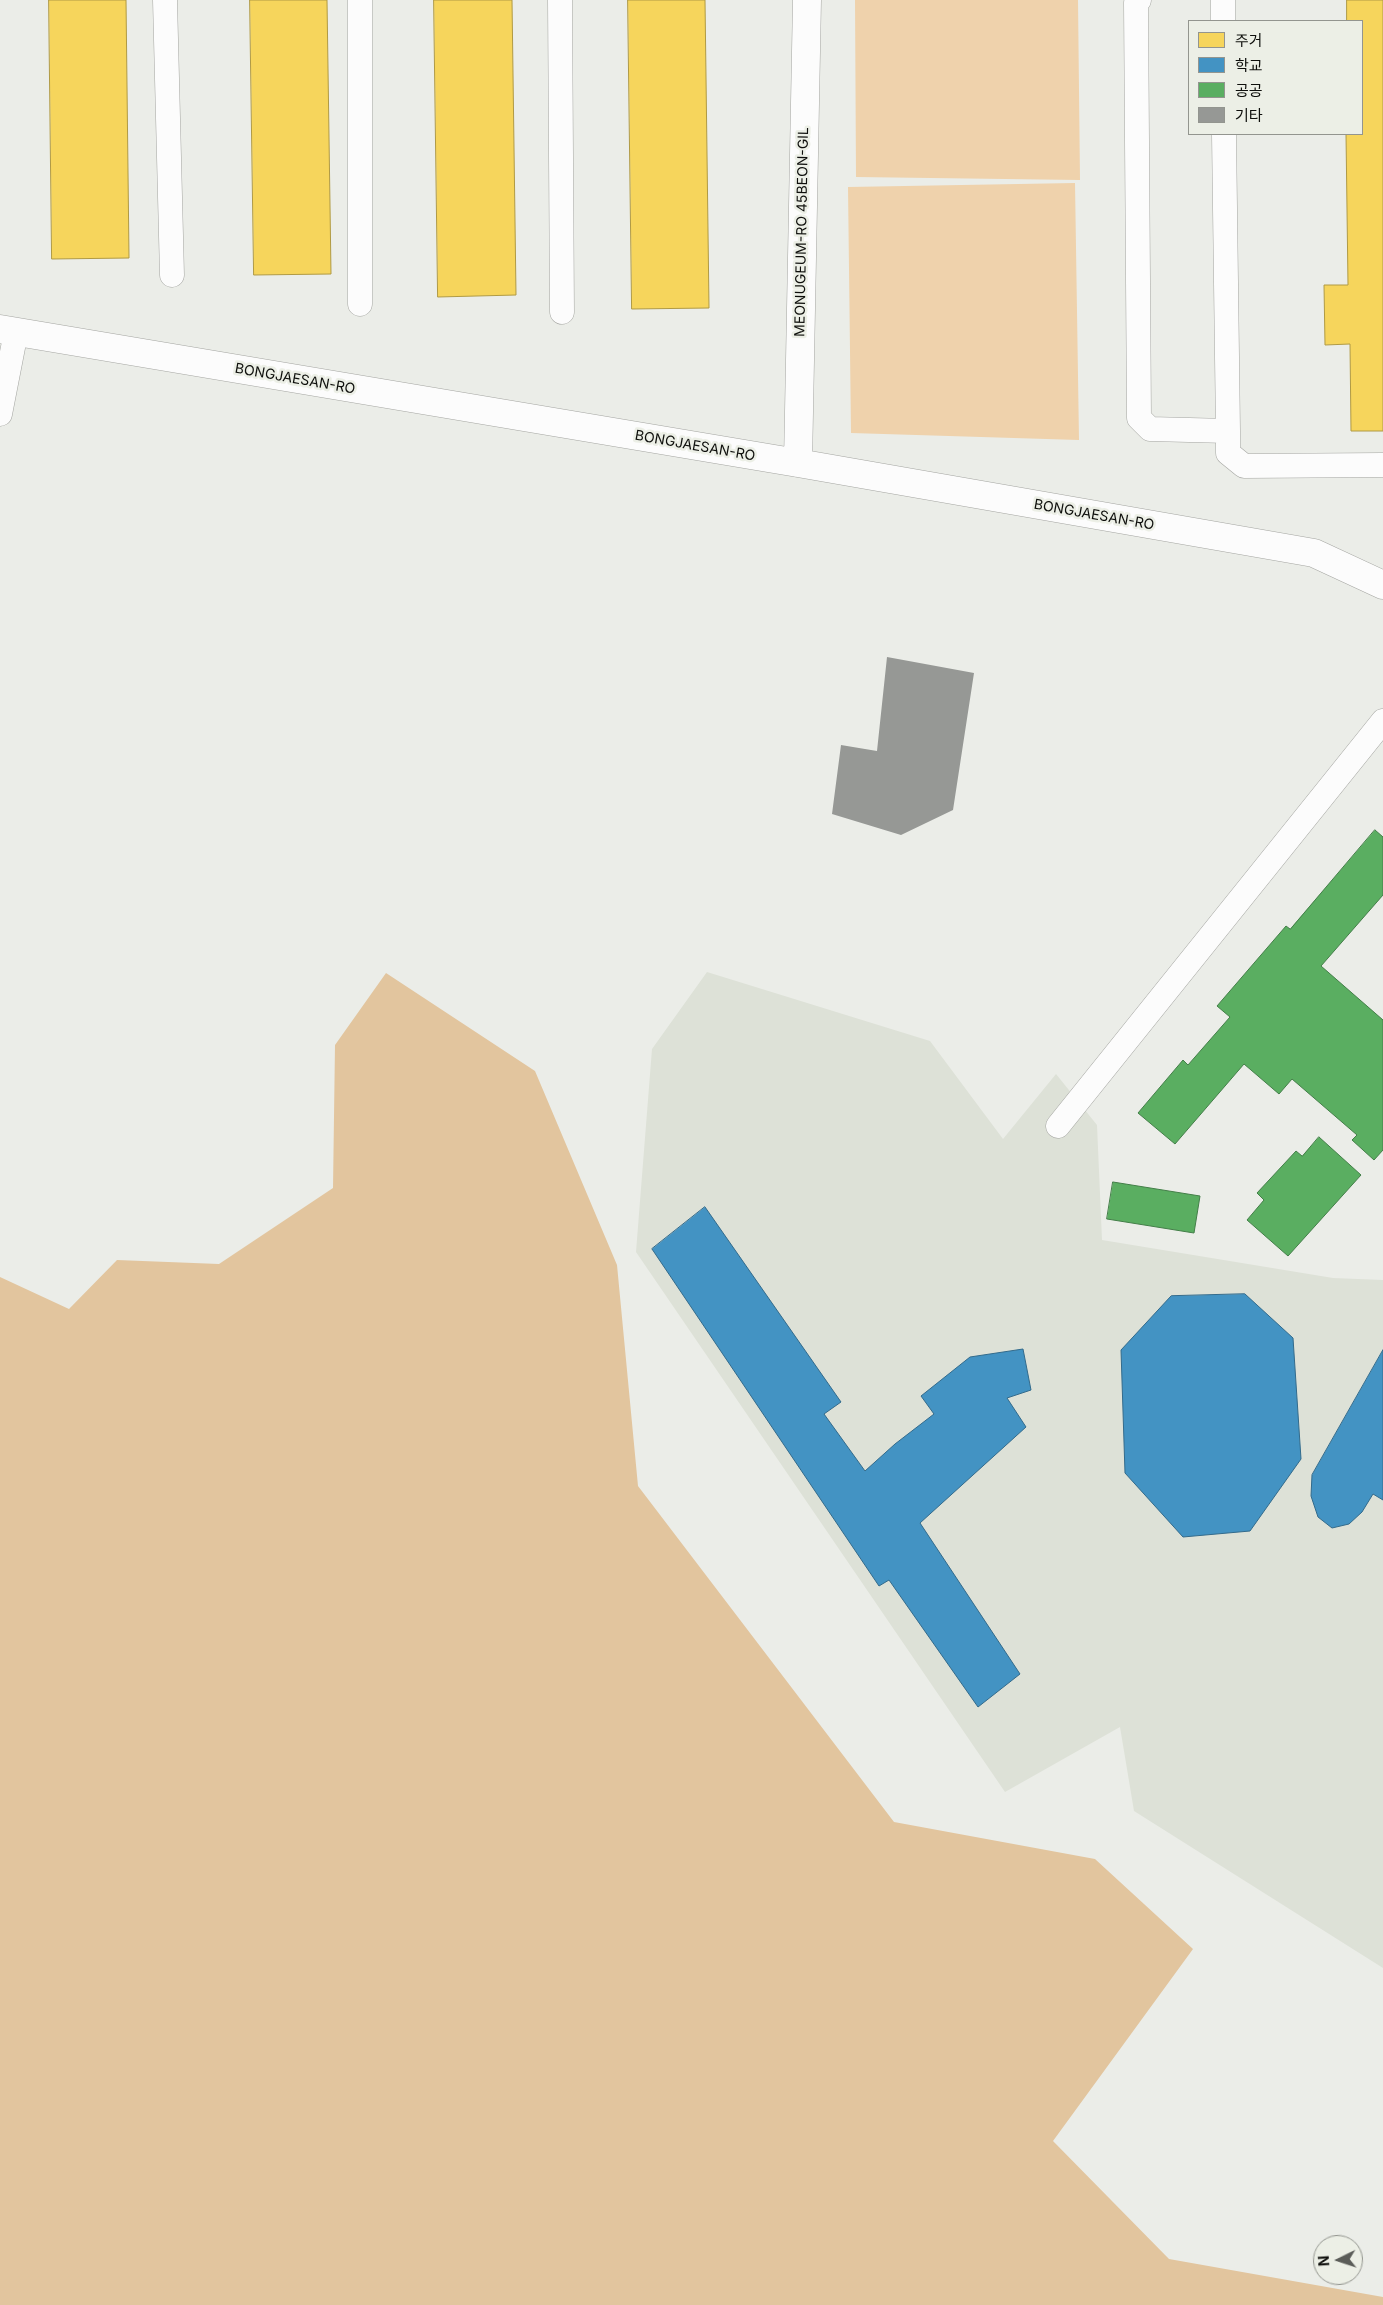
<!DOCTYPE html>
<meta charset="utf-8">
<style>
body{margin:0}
#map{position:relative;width:1383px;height:2305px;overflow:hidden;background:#ebede8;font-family:Inter,"Noto Sans KR",sans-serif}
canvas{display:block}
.legend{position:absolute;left:1188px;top:20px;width:175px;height:115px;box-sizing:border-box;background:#ecefe6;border:1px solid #93958f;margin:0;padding:6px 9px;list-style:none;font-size:15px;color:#0e0f0c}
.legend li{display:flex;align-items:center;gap:10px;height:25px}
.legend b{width:25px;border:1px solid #93958f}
.north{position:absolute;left:1313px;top:2235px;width:50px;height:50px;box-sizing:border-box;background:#ecefe6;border:1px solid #93958f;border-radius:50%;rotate:266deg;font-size:14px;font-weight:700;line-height:20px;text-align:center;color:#0e0f0c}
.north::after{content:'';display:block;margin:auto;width:18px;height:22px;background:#5b5d59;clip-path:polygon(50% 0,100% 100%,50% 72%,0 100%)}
</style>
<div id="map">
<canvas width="1383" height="2305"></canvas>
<ul class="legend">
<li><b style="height:14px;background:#f6d55c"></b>주거</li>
<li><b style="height:14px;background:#4393c3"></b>학교</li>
<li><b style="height:14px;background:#5aae61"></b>공공</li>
<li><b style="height:14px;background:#969895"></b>기타</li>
</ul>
<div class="north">N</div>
</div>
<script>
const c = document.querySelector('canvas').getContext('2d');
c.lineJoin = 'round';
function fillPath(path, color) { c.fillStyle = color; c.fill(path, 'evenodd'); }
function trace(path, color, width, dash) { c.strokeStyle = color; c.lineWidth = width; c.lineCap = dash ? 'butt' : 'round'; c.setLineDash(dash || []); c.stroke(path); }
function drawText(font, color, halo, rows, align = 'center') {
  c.font = font + ' Inter,sans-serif'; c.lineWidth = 5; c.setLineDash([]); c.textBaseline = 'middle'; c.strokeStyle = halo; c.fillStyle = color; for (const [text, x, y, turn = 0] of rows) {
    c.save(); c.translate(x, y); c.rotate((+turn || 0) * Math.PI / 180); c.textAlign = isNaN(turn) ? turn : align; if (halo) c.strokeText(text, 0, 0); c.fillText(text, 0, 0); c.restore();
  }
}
const built = new Path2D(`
 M707,972L930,1041L1003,1139L1056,1074L1097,1125L1102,1240L1333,1278L1383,1280V1968L1134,1811L1120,1727L1005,1792L636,1252L652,1049Z`);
const green = new Path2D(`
 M855,0H1078L1080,180L856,177Z
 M1075,183L1079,440L851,433L848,187Z`);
const forest = new Path2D(`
 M386,973L535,1071L617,1265L638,1486L894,1822L1095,1859L1193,1949L1053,2141L1169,2259L1383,2297V2305H0V1277L69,1309L117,1260L219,1264L333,1188L335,1045Z`);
const homes = new Path2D(`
 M49,0H126L129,258L52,259Z
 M250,0H327L331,274L254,275Z
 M434,0H512L516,295L438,297Z
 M628,0H705L709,308L632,309Z
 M1347,0H1383V431H1351L1350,344L1325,345L1324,285H1348L1346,134H1362V21H1347Z`);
const schools = new Path2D(`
 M705,1207L841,1402L824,1414L865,1471L895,1444L934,1414L921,1396L970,1357L1023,1349L1031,1390L1007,1398L1026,1427L920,1523L1020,1674L978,1707L889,1580L879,1586L652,1249Z
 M1245,1294L1293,1338L1301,1459L1250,1531L1183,1537L1125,1473L1121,1350L1171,1296Z
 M1383,1350V1500L1373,1494L1362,1512L1349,1524L1332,1528L1318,1517L1311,1496L1312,1475Z`);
const public = new Path2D(`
 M1375,830L1383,837V895L1321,966L1383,1020V1150L1374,1160L1352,1140L1357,1135L1292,1079L1279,1094L1244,1064L1175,1144L1138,1113L1183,1060L1188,1065L1230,1017L1217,1006L1286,926L1290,929Z
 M1319,1137L1361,1175L1288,1256L1247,1220L1264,1200L1257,1193L1296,1151L1302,1156Z
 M1113,1182L1200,1196L1194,1233L1107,1219Z`);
const building = new Path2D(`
 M887,657L974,673L953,810L901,835L832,814L841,745L877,751Z`);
const lane = new Path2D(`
 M165,0L172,275
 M560,0L562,312
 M1139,0L1136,3L1139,418L1150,429L1228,431V453L1244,466L1383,465
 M1223,0V21
 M1224,134L1228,431
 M360,304V0
 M0,414L16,332
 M1058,1126L1383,721`);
const street = new Path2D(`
 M0,329L798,463L1314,553L1383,585
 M798,463L807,0`);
const streetNames = [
 ["MEONUGEUM-RO 45BEON-GIL",802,232,-89],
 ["BONGJAESAN-RO",295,379,10],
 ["BONGJAESAN-RO",695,446,10],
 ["BONGJAESAN-RO",1094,515,10]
];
fillPath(built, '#dde1d7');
fillPath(green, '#efd2ac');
fillPath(forest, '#e2c59e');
fillPath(homes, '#f6d55c');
trace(homes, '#b09a44', 1);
fillPath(schools, '#4393c3');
trace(schools, '#336b8c', 1);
fillPath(public, '#5aae61');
trace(public, '#437e48', 1);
fillPath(building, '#969895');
trace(lane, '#a4a5a1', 25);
trace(street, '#a4a5a1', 29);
trace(lane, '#fcfcfc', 24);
trace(street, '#fcfcfc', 28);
drawText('14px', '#0e0f0c', '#ecefe6', streetNames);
</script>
